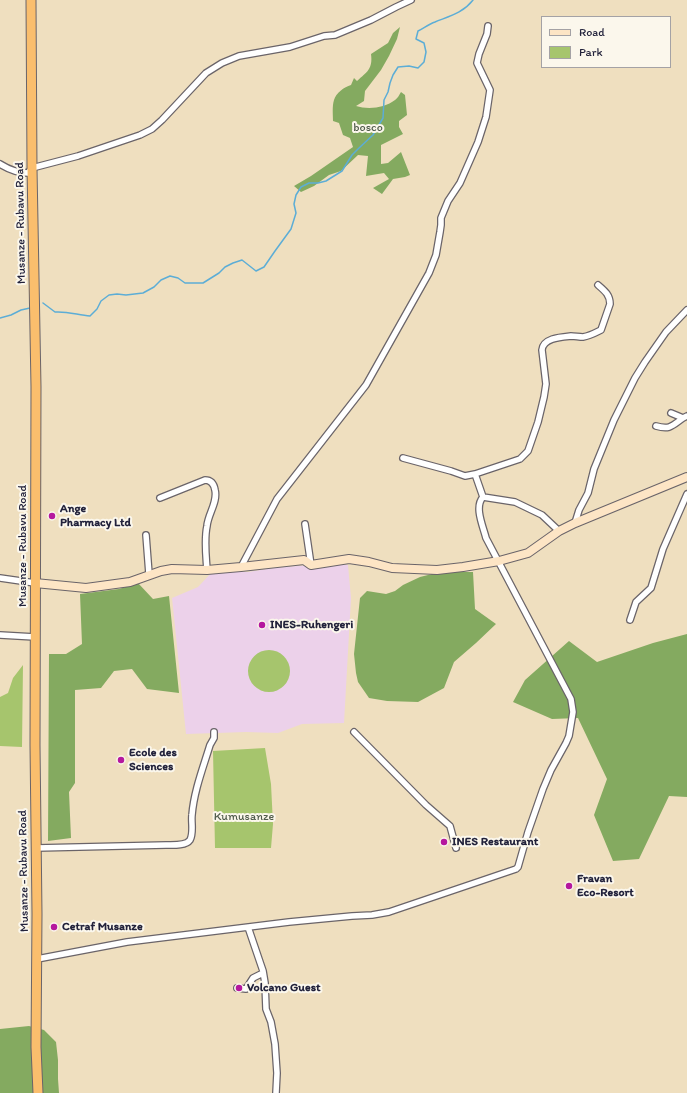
<!DOCTYPE html>
<style>
body{margin:0}
#map{position:relative;width:687px;height:1093px;overflow:hidden;background:#efdfbf;font-family:Itim,sans-serif}
canvas{display:block}
.legend{position:absolute;left:541px;top:16px;width:130px;height:52px;box-sizing:border-box;background:#fbf7ec;border:1px solid #a4a2a5;margin:0;padding:5px 7px;list-style:none;font-size:12px;color:#22223b}
.legend li{display:flex;align-items:center;gap:8px;height:20px}
.legend b{width:20px;border:1px solid #a4a2a5}
</style>
<div id="map">
<canvas width="687" height="1093"></canvas>
<ul class="legend">
<li><b style="height:5px;background:#fde5c5"></b>Road</li>
<li><b style="height:11px;background:#a6c56d"></b>Park</li>
</ul>
</div>
<script>
const c = document.querySelector('canvas').getContext('2d');
c.lineJoin = 'round';
function fillPath(path, color) { c.fillStyle = color; c.fill(path, 'evenodd'); }
function trace(path, color, width, dash) { c.strokeStyle = color; c.lineWidth = width; c.lineCap = dash ? 'butt' : 'round'; c.setLineDash(dash || []); c.stroke(path); }
function drawText(font, color, halo, rows, align = 'center') {
  c.font = font + ' Itim,sans-serif'; c.lineWidth = 4; c.setLineDash([]); c.textBaseline = 'middle'; c.strokeStyle = halo; c.fillStyle = color; for (const [text, x, y, turn = 0] of rows) {
    c.save(); c.translate(x, y); c.rotate((+turn || 0) * Math.PI / 180); c.textAlign = isNaN(turn) ? turn : align; if (halo) c.strokeText(text, 0, 0); c.fillText(text, 0, 0); c.restore();
  }
}
const built = new Path2D(`
 M334,563L348,565L351,598L344,723L302,724L278,733L246,732L186,734L172,598L198,587L213,571H225L248,572L273,568Z`);
const green = new Path2D(`
 M248 671a21 21 0 1 1 42 0a21 21 0 1 1-42 0Z
 M23,665L22,747L0,746V697L8,693L13,678Z
 M265,748L271,784L273,824L271,848H215L213,751Z`);
const forest = new Path2D(`
 M400,27L397,39L389,56L381,70L365,91L364,101L356,106C368,110 385,108 395,100C398,98 399,95 401,92L405,95L407,115L399,121V127L403,134L381,145V164L388,163L401,152L410,175L405,177L393,179L382,194L373,188L389,179L384,173L366,176L368,156L358,155L341,171L329,175L314,186L301,192L294,186L311,176L353,147L350,138L343,135L339,123L333,121C333,115 332,106 334,100C336,93 344,87 351,85L354,78L357,81C367,72 373,69 371,54L388,43L393,33Z
 M440,572H473L475,609L496,624L476,643L454,662L444,688L418,702L387,701L369,698L358,682L356,673L354,654L360,598L367,591L386,594L395,591L403,585L420,577Z
 M138,583L153,599L169,596L179,693L147,689L132,669L114,671L101,688L75,690V783L69,792L71,838L48,841L49,654H66L82,644L80,594L119,589Z
 M687,634V797L669,796L639,859L613,861L594,815L607,779L578,718L552,719L513,702L525,680L569,641L597,662L653,643Z
 M29,1026L44,1030L56,1042L58,1060V1079L59,1093H0V1029Z`);
const stream = new Path2D(`
 M43,303L55,312C67,311 78,315 90,316L97,309L101,301L109,295L117,294L126,295L143,293L154,287L161,280L170,276L178,278L185,283H203L219,273L225,267L233,263L242,260L256,271L264,267L275,251L291,229L296,213L294,204L296,195L301,187L309,183H318L326,181L342,171L352,155L359,148L373,135L383,118L384,100L388,92L390,83L393,75L398,67L409,66L418,68L424,62L426,52L424,43L416,39L418,31C424,28 429,24 435,22C450,16 463,13 473,0
 M0,318L11,315L21,310L30,308`);
const minor = new Path2D(`
 M0,164C8,169 19,173 28,173L32,168L78,156L140,135L152,129L162,120L206,73L222,63L239,56L290,47L324,36L335,35L371,20L396,7L411,0
 M671,413L683,418L687,416
 M656,426C670,430 672,426 683,418
 M403,458L451,471L465,476L475,474L483,497L515,502L542,515L559,531
 M475,474L520,459L528,451L538,422L544,397L546,384L542,350C543,338 561,337 571,336C575,336 579,337 583,337C590,336 595,333 601,330L610,304C610,295 605,291 598,285
 M160,498L205,480C211,480 214,484 215,490C218,502 208,514 207,526C204,540 206,555 207,570
 M575,523L579,510L588,493L594,469L614,420L635,378L645,362L666,332L687,310
 M305,524L311,565
 M146,535L149,574
 M241,567L277,499L366,385L429,273L436,255L440,232L441,225V218L448,201L460,183L478,142L486,117L490,90L477,63L479,54L487,34L488,26
 M0,578L35,583
 M630,620L636,602L651,588L663,549L687,494
 M0,635L35,637
 M354,732L426,805L450,826L456,848
 M36,848L166,845C172,845 186,846 190,840C194,833 191,822 192,815C194,791 203,768 210,745L214,738V732
 M248,927L263,971L265,983L266,1009L271,1022L275,1044L277,1073L276,1093
 M37,959L127,942L289,922L352,916L372,915L389,912L516,869L518,867L528,832L543,789L551,770L566,743L569,736L573,712L571,699L486,538C483,526 474,507 483,497
 M237,988L246,989L253,978L263,973`);
const secondary = new Path2D(`
 M35,583L86,588L130,582L161,571L172,569L207,570L241,567L304,560L311,565L349,559L369,562L392,568L437,570L463,567L499,561L528,553L559,531L575,523L687,477`);
const trunk = new Path2D(`
 M31,0L32,168L36,387L35,745L37,914L36,1047L38,1093`);
const markers = [
 [52,516,4,"#b5179e"],
 [262,625,4,"#b5179e"],
 [121,760,4,"#b5179e"],
 [444,842,4,"#b5179e"],
 [569,886,4,"#b5179e"],
 [54,927,4,"#b5179e"],
 [239,988,4,"#b5179e"]
];
const parkNames = [
 ["bosco",368,128],
 ["Kumusanze",244,817]
];
const streetNames = [
 ["Musanze - Rubavu Road",21,223,-91],
 ["Musanze - Rubavu Road",23,546,-90],
 ["Musanze - Rubavu Road",24,871,-91]
];
const poiNames = [
 ["Ange",60,509],
 ["Pharmacy Ltd",60,523],
 ["INES-Ruhengeri",270,625],
 ["Ecole des",129,753],
 ["Sciences",129,767],
 ["INES Restaurant",452,842],
 ["Fravan",577,879],
 ["Eco-Resort",577,893],
 ["Cetraf Musanze",62,927],
 ["Volcano Guest",247,988]
];
fillPath(built, '#ecd1ea');
fillPath(green, '#a6c56d');
fillPath(forest, '#84aa60');
trace(stream, '#5cadd6', 1.5);
trace(minor, '#6a6469', 8);
trace(secondary, '#6a6469', 10);
trace(trunk, '#6a6469', 11);
trace(minor, '#fff', 5.5);
trace(secondary, '#fde5c5', 8);
trace(trunk, '#fabe6d', 9);
for (const [x, y, r, color] of markers) { const dot = new Path2D(); dot.arc(x, y, r, 0, 2 * Math.PI); c.fillStyle = color; c.fill(dot); trace(dot, '#fbf7ec', 1.5); }
drawText('12px', '#505b4c', '#fbf7ec', parkNames);
drawText('12px', '#22223b', '#fbf7ec', streetNames);
drawText('bold 12px', '#22223b', '#fbf7ec', poiNames, 'left');
</script>
